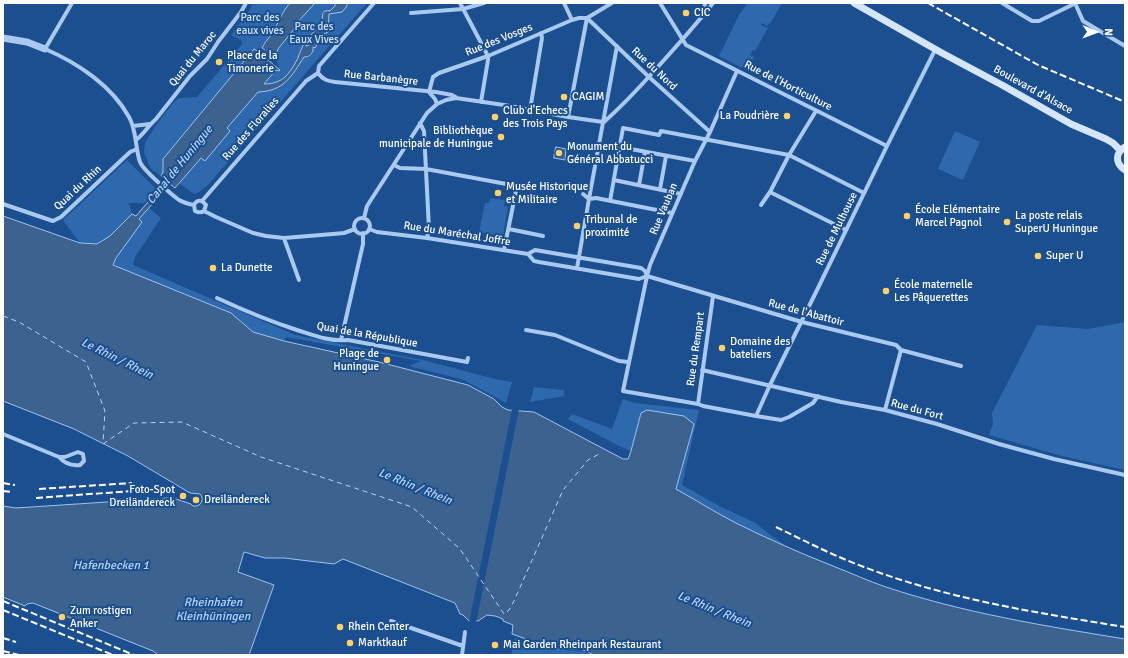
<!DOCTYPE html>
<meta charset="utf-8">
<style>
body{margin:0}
#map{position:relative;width:1128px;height:658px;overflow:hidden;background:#1b4f8f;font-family:Signika,sans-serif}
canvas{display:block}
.frame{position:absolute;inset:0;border:4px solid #fff;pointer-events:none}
.north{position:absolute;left:1076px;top:12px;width:40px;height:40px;-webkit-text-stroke:3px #1b4f8f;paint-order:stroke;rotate:91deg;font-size:11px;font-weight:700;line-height:16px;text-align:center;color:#fff}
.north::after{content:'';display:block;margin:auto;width:14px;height:18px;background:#fff;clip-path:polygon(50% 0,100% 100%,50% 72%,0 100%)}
</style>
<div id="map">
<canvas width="1128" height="658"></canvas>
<div class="frame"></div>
<div class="north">N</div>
</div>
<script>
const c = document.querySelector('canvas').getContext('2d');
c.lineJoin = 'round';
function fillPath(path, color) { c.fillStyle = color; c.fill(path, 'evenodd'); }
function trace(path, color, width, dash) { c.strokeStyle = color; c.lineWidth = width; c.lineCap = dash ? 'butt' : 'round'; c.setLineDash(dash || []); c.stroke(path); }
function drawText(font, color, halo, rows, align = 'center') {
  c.font = font + ' Signika,sans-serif'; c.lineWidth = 4; c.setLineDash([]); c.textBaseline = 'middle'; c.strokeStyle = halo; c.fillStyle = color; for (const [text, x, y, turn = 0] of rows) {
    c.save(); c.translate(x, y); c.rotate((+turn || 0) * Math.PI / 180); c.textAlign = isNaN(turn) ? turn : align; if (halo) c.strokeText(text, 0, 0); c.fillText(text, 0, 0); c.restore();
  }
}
const green = new Path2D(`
 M253,3H290L281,15L276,26L275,29L271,36L266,41L259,53L254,49L163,159V172L161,176L150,168L144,152L145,143L154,128L173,103L179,98L197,97L242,44V41L231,35L249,11Z
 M315,3H367L207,186L199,192L194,194L179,183L201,158L205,161L230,131L227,128L279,67L275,58L278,49L294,29L296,24Z
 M748,3H782L770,24L769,23L767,26L762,23L761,25L768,28L755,51L753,50L750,55L754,57L748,70L766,79V80L719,56L739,15Z
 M955,131L980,142L963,180L938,169Z
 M127,160L156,189L145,203H129L132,214L110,236L97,244L80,243L63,220Z
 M490,198L505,200L504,206L508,207L503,236L479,232L485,203H489Z
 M149,208L161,218L135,257L133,265L295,335L423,360L495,379L512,382L506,403L464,380L409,366L421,361L286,337L284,341L253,332L231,313L113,265L139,219Z
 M1125,322V470L1062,456L989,435L993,424L992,413L1037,325L1088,329Z
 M534,387L564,390V396L530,402Z
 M623,399L635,403L699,410L682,485L719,506L756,523L769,534L792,550L735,523L676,489L694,424L641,413L631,451L619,446L568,419L572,414L612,429Z
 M515,638L543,649L583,651L593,655H511Z`);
const water = new Path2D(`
 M290,3H315L296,24L294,29L278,49L275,58L262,48C264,45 265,42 267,40C270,36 274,33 275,29C279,20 283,11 290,3Z
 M335,3H347V6L342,12L329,14L328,32L322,35L315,48L313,47V51C311,55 309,57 304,57C291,77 284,91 258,92L227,128L230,131L205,161L201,158L175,188L170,184L139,219L142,222L116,258L113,265L231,313L253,332L284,341L379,362L468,385L494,399L502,407L508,410L534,412L623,459H628L631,451L641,413L647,410L684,416L694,424L676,489C696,500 716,513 736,523C768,539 800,553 833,566C851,573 868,581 886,587C964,613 1045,626 1125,639V655H594L581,649H543L526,642V639L512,634L513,625L503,621V619L495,616L487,615L478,621H469L463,615L460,614L455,603L343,559L334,564L284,558H265L244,552L238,572L274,585L249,655H158L153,651L33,603L27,604L25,606L3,597V506L16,508L168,498H173L191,504L193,506H197L199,505C203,501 203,498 200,494L190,493L128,456L74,429L3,401V216L80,243L97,244L110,236L132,214L136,216L166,181L161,176L163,172V159L254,49L259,52L260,51L264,53L262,55L269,59L268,60L280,70L279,71L276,70L264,84C279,84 286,78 293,67C295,63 298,59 299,55C301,51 301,48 304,44L307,46L309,45L310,39L309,38C311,35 313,32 316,30C318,29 320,29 321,27C326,21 317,9 330,11L335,6Z
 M556,147L566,149L565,160L554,158Z`);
const pier = new Path2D(`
 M512,409H519L476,623H469Z`);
const canal = new Path2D(`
 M258,63L271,47`);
const ferry = new Path2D(`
 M3,316L19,322L86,362L105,411L103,443
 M103,444L134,423L182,422L261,457L412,507L460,549L504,614L509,610L514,601L563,490L588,460L601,453`);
const minor = new Path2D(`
 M72,3L45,49C78,63 112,86 129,117C137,131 135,148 140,162C143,170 171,194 179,200C184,203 189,204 194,205
 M460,3L488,56V60L481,102
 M564,3L572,20
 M660,3L686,45L887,146
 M1002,3L1032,21H1039L1076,3
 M1075,3L1083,21L1125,46
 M411,13L463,9L484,3
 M703,16L705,3
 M587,18L649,77L710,132
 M587,18L612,3
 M737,71L710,132L695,161L650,265L647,276L623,391L698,404L703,406L756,416L781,420L789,417L813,403L818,396
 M318,73C323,80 328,81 335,82L436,92L452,95L457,98
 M318,73L319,66L374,3
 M429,92L433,77L439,73L488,56L572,20L579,18H587
 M429,92L435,99L437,104
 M530,110L542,38L541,33
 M568,117L587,18
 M604,122C622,106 639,88 655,70C675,48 695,26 713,3
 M420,123L424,131L429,229L427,238
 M133,126L150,124
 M136,140C144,134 148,126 156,119L190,76L207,59L218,42L241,12L246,3
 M620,147L695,161
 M394,165L400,168L426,169L517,186L504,250
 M614,180L681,194
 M639,185L645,152
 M660,189L666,156
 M770,192L846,230
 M583,194L589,199
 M589,199L596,198L672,213
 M202,201L306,81L318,73
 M610,201L623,128L659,135L661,131L789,155L864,193
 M3,204L53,221L61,217L130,152L137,149
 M194,205C196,201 198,200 202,201L206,205L204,211
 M194,205L195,211C199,213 201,213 204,211
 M761,205L770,192L789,155L816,111
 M204,211L216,217L253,233L266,236L284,238L333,234L344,233L355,229
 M364,218L367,206L427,113L437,104L446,100L456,98L504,105L568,117L603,122
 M354 226a8 8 0 1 1 16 0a8 8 0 1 1-16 0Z
 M369,229L377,232L427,238L528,254L535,250L641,268L645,271L647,276
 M509,229L543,236
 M284,238L285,241L299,280
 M528,254L534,261L539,262L639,279L647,276L802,322L896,345L901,350L961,366
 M577,268L589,199L617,46
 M217,298C243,310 269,321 297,330C313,335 330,342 348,340L467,362L468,358
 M526,330L555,335L619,361L628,362
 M341,340L363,244V233
 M702,370L841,402L885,410L937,424L999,444L1054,459L1125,475
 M698,404L713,296
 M885,410L901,350
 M756,416L770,385L818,288L887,146L935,50
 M3,434L59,457C64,463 71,466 80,465L84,461L83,454L78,452L65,457H59
 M391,621L463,646
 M462,655L465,632`);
const tertiary = new Path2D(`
 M3,38L27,42L45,49`);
const secondary = new Path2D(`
 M854,3L942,53L1002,85L1071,124L1106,139L1113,143L1120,150
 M1125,147C1115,153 1115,163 1125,170`);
const rail = new Path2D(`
 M928,3L1038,65L1125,102
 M3,483L15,485
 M39,489L132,483
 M3,491L12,492
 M36,498L132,491
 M776,527C805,541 834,556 864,567C948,599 1037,613 1125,627
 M3,601L134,655
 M3,610L113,655
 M3,638L16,642
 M3,651L19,655`);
const markers = [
 [686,13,4,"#ffd166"],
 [219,62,4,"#ffd166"],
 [564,97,4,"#ffd166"],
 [787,116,4,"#ffd166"],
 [495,117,4,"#ffd166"],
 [501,137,4,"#ffd166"],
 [559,153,4,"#ffd166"],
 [498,193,4,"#ffd166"],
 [907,216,4,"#ffd166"],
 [1007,222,4,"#ffd166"],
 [577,226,4,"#ffd166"],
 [1038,256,4,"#ffd166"],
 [213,268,4,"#ffd166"],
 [886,291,4,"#ffd166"],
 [722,348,4,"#ffd166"],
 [387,360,4,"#ffd166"],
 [183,496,4,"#ffd166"],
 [196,500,4,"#ffd166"],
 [62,617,4,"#ffd166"],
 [340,627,4,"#ffd166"],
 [350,643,4,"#ffd166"],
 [495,645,4,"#ffd166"]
];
const poiNames = [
 ["CIC",694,13],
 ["Place de la",227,56],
 ["Timonerie",227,69],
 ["CAGIM",572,97],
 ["Club d'Echecs",503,111],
 ["des Trois Pays",503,124],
 ["La Poudrière",779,116,"right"],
 ["Bibliothèque",493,131,"right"],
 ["municipale de Huningue",493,144,"right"],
 ["Monument du",567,147],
 ["Général Abbatucci",567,160],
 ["Musée Historique",506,187],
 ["et Militaire",506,200],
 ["École Elémentaire",915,210],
 ["Marcel Pagnol",915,223],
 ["La poste relais",1015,216],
 ["SuperU Huningue",1015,229],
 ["Tribunal de",585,220],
 ["proximité",585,233],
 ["Super U",1046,256],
 ["La Dunette",221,268],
 ["École maternelle",894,285],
 ["Les Pâquerettes",894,298],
 ["Domaine des",730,342],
 ["bateliers",730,355],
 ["Plage de",379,354,"right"],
 ["Huningue",379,367,"right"],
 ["Foto-Spot",175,490,"right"],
 ["Dreiländereck",175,503,"right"],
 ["Dreiländereck",204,500],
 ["Zum rostigen",70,611],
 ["Anker",70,624],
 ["Rhein Center",348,627],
 ["Marktkauf",358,643],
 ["Mai Garden Rheinpark Restaurant",503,645]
];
const parkNames = [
 ["Parc des",260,18],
 ["eaux vives",260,31],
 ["Parc des",314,27],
 ["Eaux Vives",314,40]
];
const streetNames = [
 ["Rue des Vosges",499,40,-22],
 ["Quai du Maroc",193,59,-51],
 ["Rue du Nord",654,69,43],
 ["Rue Barbanègre",381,78,6],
 ["Rue de l'Horticulture",788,86,27],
 ["Boulevard d'Alsace",1033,90,29],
 ["Rue des Floralies",251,129,-49],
 ["Quai du Rhin",78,188,-43],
 ["Rue Vauban",664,209,-67],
 ["Rue de Mulhouse",837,229,-64],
 ["Rue du Maréchal Joffre",457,234,9],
 ["Rue de l'Abattoir",806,313,15],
 ["Quai de la République",367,335,10],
 ["Rue du Rempart",696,349,-82],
 ["Rue du Fort",917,410,15]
];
const waterNames = [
 ["Canal de Huningue",180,165,-51],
 ["Le Rhin / Rhein",117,359,26],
 ["Le Rhin / Rhein",415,487,22],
 ["Hafenbecken 1",111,566],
 ["Rheinhafen",213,603],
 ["Kleinhüningen",213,617],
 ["Le Rhin / Rhein",714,610,22]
];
fillPath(green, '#2e69ad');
fillPath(water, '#3c6290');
trace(water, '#9cc4f0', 1);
fillPath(pier, '#1b4f8f');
trace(canal, '#3c6290', 6);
trace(ferry, '#b5d3f5', 1, [5, 4]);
trace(minor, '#a9c9ee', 4);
trace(tertiary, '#a9c9ee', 7);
trace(secondary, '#d6e6fa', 7);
trace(rail, '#fff', 2, [7, 3]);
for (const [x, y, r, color] of markers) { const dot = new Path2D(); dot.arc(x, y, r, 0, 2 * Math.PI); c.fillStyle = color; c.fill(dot); trace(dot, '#1b4f8f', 1.5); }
drawText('11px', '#fff', '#1b4f8f', poiNames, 'left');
drawText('11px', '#cfe3fa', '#1b4f8f', parkNames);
drawText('11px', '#fff', '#1b4f8f', streetNames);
drawText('italic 12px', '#b5d3f5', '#1b4f8f', waterNames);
</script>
